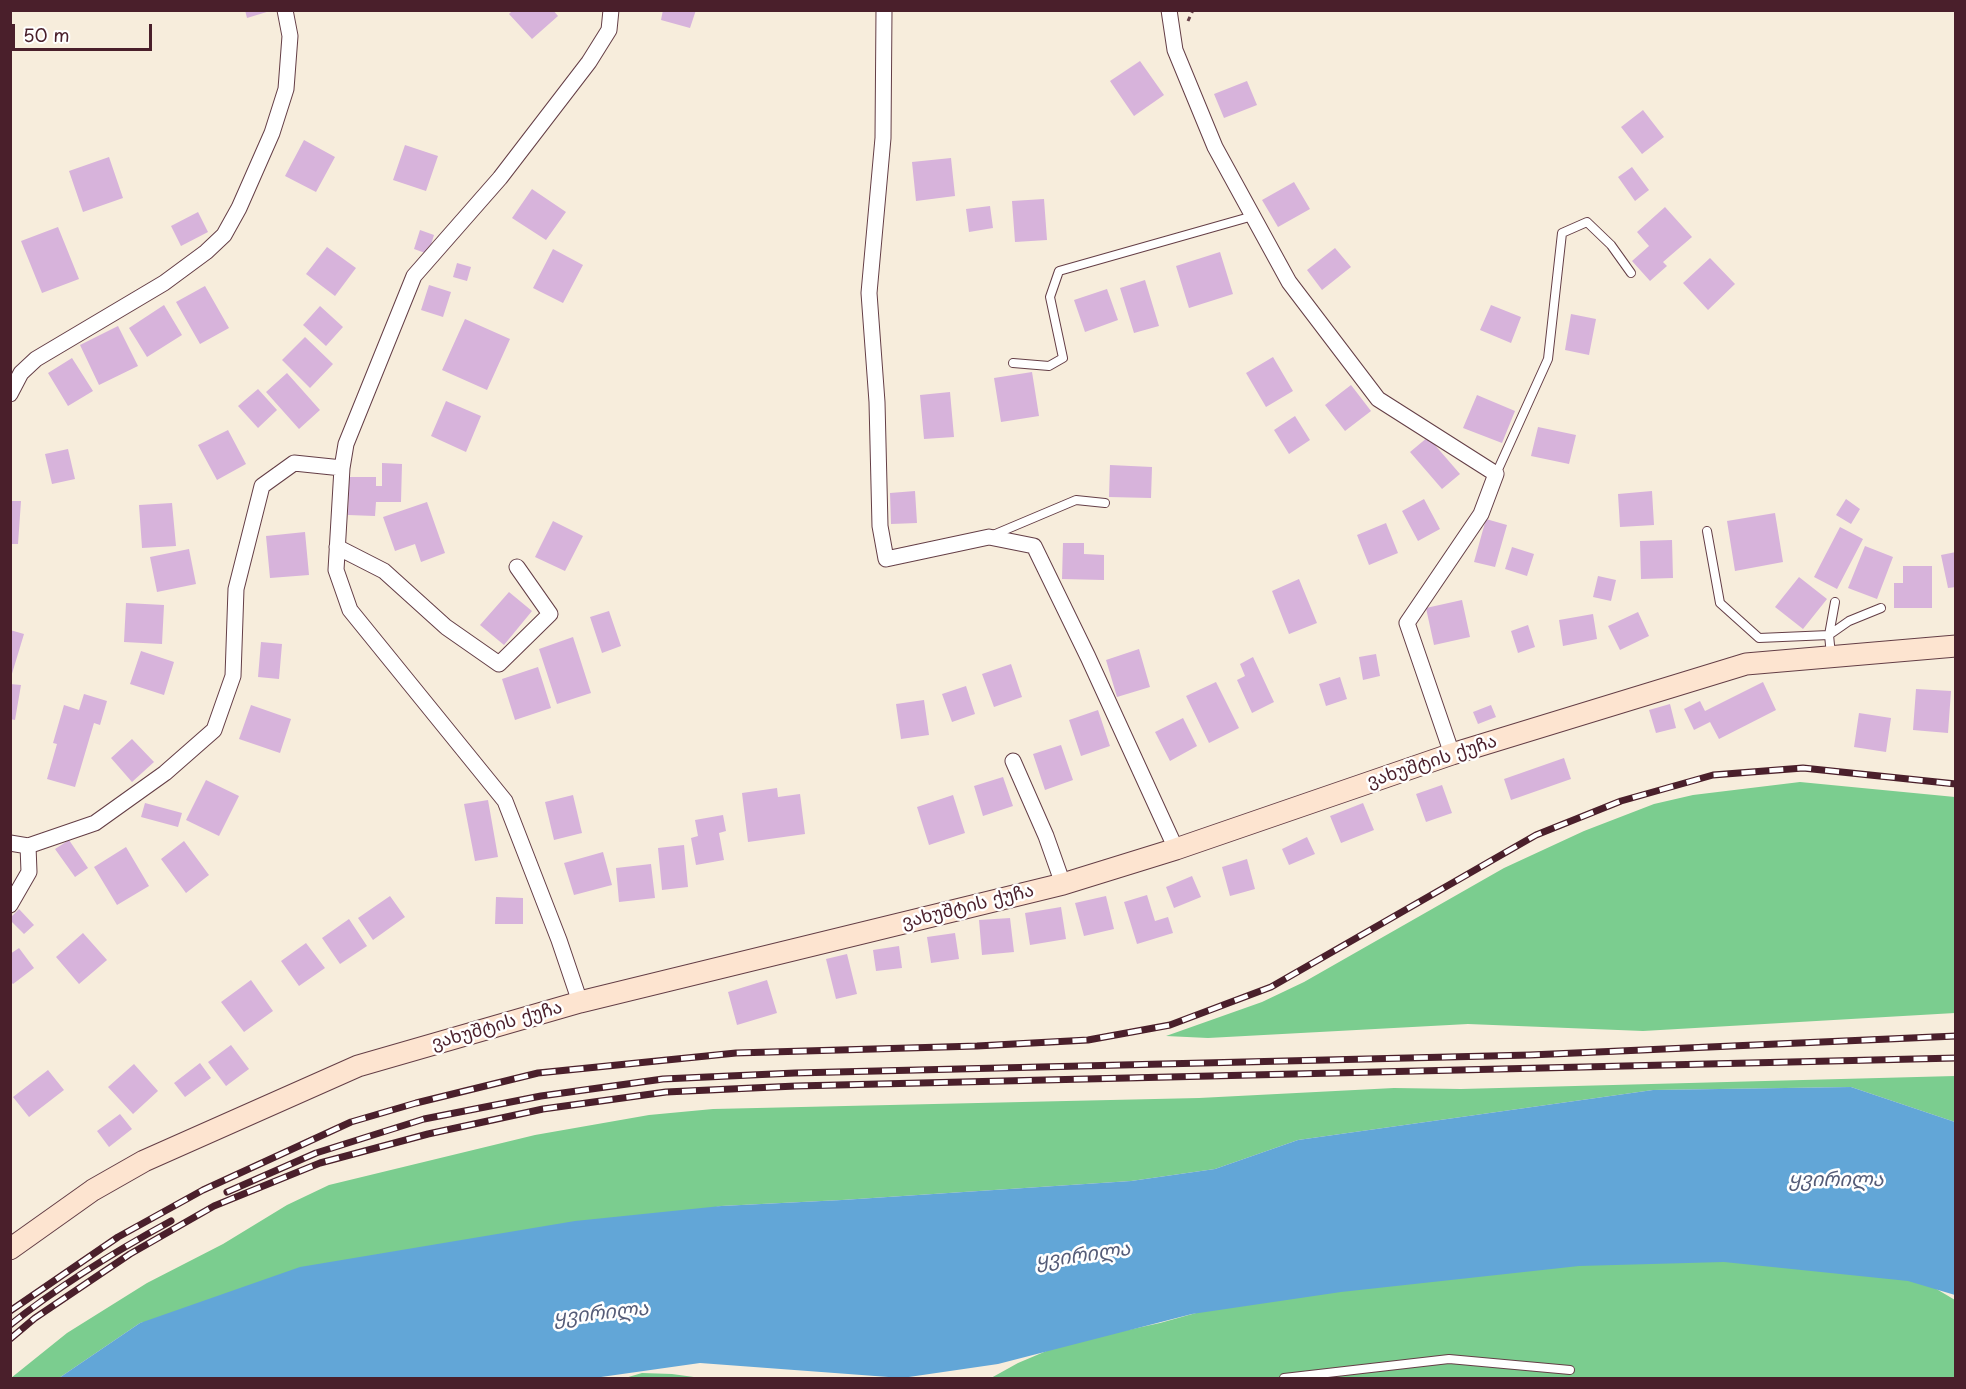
<!DOCTYPE html>
<meta charset="utf-8">
<style>
body{margin:0}
#map{position:relative;width:1966px;height:1389px;overflow:hidden;background:#f7eddc;font-family:"Playpen Sans",sans-serif}
canvas{display:block}
.frame{position:absolute;inset:0;border:12px solid #4a1f2b;pointer-events:none}
.scale{position:absolute;left:12px;top:24px;width:140px;height:27px;box-sizing:border-box;border:3px solid #4a1f2b;border-top:0;padding-left:8px;font-size:18px;line-height:21px;white-space:nowrap;color:#4a1f2b;-webkit-text-stroke:4px #fff;paint-order:stroke}
</style>
<div id="map">
<canvas width="1966" height="1389"></canvas>
<div class="frame"></div>
<div class="scale">50 m</div>
</div>
<script>
const c = document.querySelector('canvas').getContext('2d');
c.lineJoin = 'round';
function fillPath(path, color) { c.fillStyle = color; c.fill(path, 'evenodd'); }
function trace(path, color, width, dash) { c.strokeStyle = color; c.lineWidth = width; c.lineCap = dash ? 'butt' : 'round'; c.setLineDash(dash || []); c.stroke(path); }
function drawText(font, color, halo, rows, align = 'center') {
  c.font = font + ' "Playpen Sans","Noto Sans Georgian",sans-serif'; c.lineWidth = 5; c.setLineDash([]); c.textBaseline = 'middle'; c.strokeStyle = halo; c.fillStyle = color; for (const [text, x, y, turn = 0] of rows) {
    c.save(); c.translate(x, y); c.rotate((+turn || 0) * Math.PI / 180); c.textAlign = isNaN(turn) ? turn : align; if (halo) c.strokeText(text, 0, 0); c.fillText(text, 0, 0); c.restore();
  }
}
const green = new Path2D(`
 M1800,782L1955,797V1013L1643,1031L1468,1024L1208,1038L1166,1036L1262,1002L1304,982L1504,868L1584,831L1654,804L1693,795Z
 M1955,1076V1122L1851,1087L1653,1090L1298,1140L1215,1169L1131,1181L842,1200L721,1206L140,1323L59,1378H11L67,1333L147,1283L223,1244L287,1205L329,1185L535,1135L649,1115L713,1109L1199,1098L1394,1088L1461,1089Z
 M1457,1230L1911,1274L1955,1300V1378H991L1018,1363L1063,1344L1160,1323L1340,1273Z
 M642,1373L672,1374L701,1378H625Z`);
const water = new Path2D(`
 M1851,1087L1955,1122V1295L1908,1281L1724,1262L1579,1266L1341,1292L1192,1314L998,1364L902,1378L700,1363L594,1378H59L140,1323L300,1267L575,1221L721,1206L842,1200L1131,1181L1215,1169L1298,1140L1653,1090Z`);
const building = new Path2D(`
 M245,10H270V11L247,18Z
 M513,10H553L558,16L532,39L509,14Z
 M663,10H696L690,28L661,20Z
 M1140,61L1164,95L1134,116L1110,81Z
 M1247,81L1257,105L1224,118L1214,94Z
 M1643,110L1664,137L1642,154L1621,127Z
 M304,140L335,157L316,192L285,176Z
 M405,145L438,156L426,191L393,180Z
 M109,157L123,198L83,212L69,171Z
 M951,158L955,196L916,201L912,162Z
 M1632,167L1649,190L1635,201L1618,177Z
 M1294,182L1310,209L1278,227L1262,200Z
 M532,189L566,212L546,240L512,218Z
 M1044,199L1047,240L1015,242L1012,201Z
 M990,206L993,228L969,232L966,209Z
 M1665,207L1692,237L1663,262L1667,266L1650,281L1632,261L1649,246L1637,232Z
 M198,212L208,232L181,246L171,226Z
 M58,227L79,279L42,293L21,241Z
 M420,230L434,235L428,254L414,249Z
 M327,247L356,268L335,296L306,274Z
 M1335,248L1351,267L1322,290L1307,270Z
 M553,249L583,265L563,303L533,288Z
 M1220,252L1233,294L1189,308L1176,266Z
 M1710,258L1735,284L1708,310L1683,283Z
 M457,263L471,267L467,281L453,277Z
 M1145,280L1159,326L1134,333L1120,288Z
 M429,285L451,292L443,317L421,310Z
 M205,286L229,328L200,344L176,302Z
 M1107,289L1118,320L1085,332L1074,300Z
 M164,305L182,335L147,357L129,328Z
 M1491,305L1521,317L1511,343L1480,330Z
 M320,306L343,327L326,346L303,325Z
 M1571,314L1596,319L1589,355L1565,350Z
 M465,319L510,339L487,390L442,370Z
 M118,326L138,366L99,385L80,345Z
 M305,337L333,364L310,388L282,360Z
 M1273,357L1293,391L1266,407L1246,373Z
 M72,358L93,391L68,406L48,373Z
 M1032,372L1039,416L1001,422L994,378Z
 M287,373L320,410L299,429L266,392Z
 M1351,385L1371,411L1345,431L1325,405Z
 M258,389L277,410L258,428L238,406Z
 M950,392L954,437L924,439L920,395Z
 M1477,395L1515,411L1502,443L1463,428Z
 M446,401L481,416L466,452L431,436Z
 M1295,416L1310,440L1289,454L1274,430Z
 M1538,427L1576,435L1569,464L1531,456Z
 M228,430L246,464L217,480L198,445Z
 M1428,437L1460,474L1442,489L1410,452Z
 M68,449L75,479L52,484L45,454Z
 M382,463L402,464L401,502H376L375,516L348,515L349,477H376V486H382Z
 M1110,465L1152,467L1151,498L1109,497Z
 M915,491L917,523L891,524L890,493Z
 M1652,491L1654,525L1620,527L1618,494Z
 M1424,499L1440,529L1418,541L1402,511Z
 M1846,499L1860,509L1851,524L1836,515Z
 M10,501H21L18,544H10Z
 M427,502L445,553L421,562L415,544L395,551L383,517Z
 M172,503L176,546L142,548L139,505Z
 M1775,513L1783,562L1735,571L1727,521Z
 M1486,519L1507,525L1495,567L1474,562Z
 M553,521L583,536L565,571L535,557Z
 M1386,523L1398,553L1369,565L1357,535Z
 M1840,527L1863,539L1837,589L1814,577Z
 M305,532L309,575L270,578L266,536Z
 M1672,540L1673,578L1641,579L1640,541Z
 M1063,543H1084V554L1104,555V580L1062,579Z
 M1865,546L1893,557L1877,599L1848,588Z
 M1512,547L1534,554L1527,576L1505,569Z
 M189,549L196,584L157,592L150,557Z
 M1956,552V587L1948,588L1941,555Z
 M1903,566H1932V608H1894V583H1903Z
 M1598,576L1616,580L1611,601L1593,597Z
 M1799,577L1827,599L1803,629L1775,607Z
 M1299,579L1317,623L1289,634L1272,591Z
 M509,592L532,611L504,645L480,625Z
 M1462,600L1470,637L1434,645L1426,608Z
 M126,603L164,605L162,644L124,642Z
 M609,611L621,646L602,653L590,617Z
 M1638,612L1649,636L1620,650L1608,626Z
 M1593,614L1597,639L1563,646L1559,620Z
 M1528,625L1535,647L1518,653L1511,631Z
 M10,630L24,634L11,677H10Z
 M573,637L591,693L557,704L539,649Z
 M261,642L282,644L279,679L258,677Z
 M1139,649L1150,687L1117,697L1106,660Z
 M141,651L174,662L164,695L130,684Z
 M1376,654L1380,676L1363,680L1359,657Z
 M1253,657L1274,702L1252,713L1237,680L1245,676L1240,664Z
 M1011,664L1022,697L994,707L982,674Z
 M538,667L551,708L515,720L502,679Z
 M1340,677L1347,699L1326,706L1319,684Z
 M1216,682L1239,728L1209,743L1186,696Z
 M1763,682L1776,710L1719,739L1710,722L1694,730L1684,709L1700,701L1705,711Z
 M10,684L21,685L15,720L10,719Z
 M966,686L975,714L952,722L942,694Z
 M1916,689L1951,691L1948,733L1913,730Z
 M84,694L107,701L100,725L94,723L75,787L47,779L57,744L53,743L64,705L79,710Z
 M924,700L929,735L901,739L896,704Z
 M1670,704L1676,728L1656,733L1649,710Z
 M251,705L291,719L280,753L239,739Z
 M1491,705L1496,717L1478,724L1473,712Z
 M1098,710L1110,746L1081,756L1069,720Z
 M1859,713L1891,718L1886,752L1854,747Z
 M1183,718L1197,746L1170,761L1155,732Z
 M132,739L154,762L132,782L111,758Z
 M1061,745L1073,780L1045,790L1033,754Z
 M1564,758L1571,779L1511,800L1504,779Z
 M1003,777L1013,806L983,816L974,786Z
 M206,780L239,796L219,836L186,820Z
 M1442,785L1452,813L1426,822L1416,794Z
 M777,788L778,797L800,794L805,834L748,842L742,793Z
 M573,795L582,833L554,840L545,802Z
 M953,795L965,833L929,845L917,807Z
 M488,800L498,857L475,861L464,804Z
 M145,803L182,813L178,827L141,817Z
 M1363,803L1374,830L1341,843L1330,816Z
 M723,815L726,831L719,833L724,860L696,865L691,838L698,836L695,820Z
 M1307,837L1315,854L1289,865L1282,849Z
 M69,840L88,868L75,877L55,849Z
 M184,841L209,875L186,893L161,859Z
 M684,845L688,887L662,890L658,848Z
 M126,847L149,886L117,905L94,867Z
 M603,852L612,885L574,895L564,863Z
 M1247,859L1255,889L1230,896L1222,867Z
 M651,864L655,898L619,902L616,868Z
 M1192,876L1201,897L1174,908L1166,887Z
 M1147,895L1155,921L1168,917L1173,933L1137,944L1124,902Z
 M390,896L405,917L373,940L358,918Z
 M1106,896L1114,929L1084,936L1075,903Z
 M496,897L523,898V924H495Z
 M1061,907L1066,939L1030,945L1025,913Z
 M19,909L34,925L24,934L10,920V918Z
 M1010,918L1014,952L982,955L979,920Z
 M349,919L367,946L340,964L322,938Z
 M83,933L107,960L79,984L56,957Z
 M955,933L959,959L931,963L927,937Z
 M306,943L325,968L299,986L281,961Z
 M899,946L902,968L876,971L873,950Z
 M19,948L34,968L13,984L10,981V954Z
 M847,954L857,994L836,999L826,959Z
 M251,980L273,1011L244,1032L221,1002Z
 M767,980L777,1013L737,1025L728,992Z
 M231,1045L249,1069L226,1086L208,1062Z
 M200,1063L211,1078L185,1097L174,1083Z
 M134,1064L158,1091L133,1114L108,1087Z
 M48,1070L64,1090L29,1117L13,1097Z
 M120,1114L132,1129L109,1147L97,1131Z`);
const path = new Path2D(`
 M1188,21L1193,10`);
const lane = new Path2D(`
 M1013,363L1049,366L1063,358L1050,297L1059,271L1253,216
 M1496,474L1548,359L1562,233L1587,222L1611,245L1631,273
 M1707,531L1720,603L1759,638L1829,635L1831,655
 M993,535L1076,500L1105,503
 M1835,602L1829,635L1849,621L1881,608
 M1284,1378L1449,1359L1570,1370`);
const street = new Path2D(`
 M884,10L883,138L869,293L877,402L880,526L886,559L989,537L1034,546L1088,657L1176,849
 M1169,10L1175,50L1215,147L1289,282L1378,399L1496,474L1481,514L1407,623L1452,754
 M10,394L21,373L36,359L164,283L206,252L224,235L239,208L272,133L286,89L290,36L285,10
 M337,547L384,571L446,627L499,664L550,614L517,567
 M1013,761L1046,836L1063,884
 M10,843L28,846L95,823L165,773L214,730L233,676L236,589L262,486L294,463L342,468
 M10,905L29,872L28,846
 M580,1002L559,940L505,801L350,610L336,570L342,468L346,444L414,276L500,178L589,62L609,30L611,10`);
const secondary = new Path2D(`
 M10,1249L93,1190L144,1161L358,1066L580,1002L1063,884L1176,849L1452,754L1746,664L1956,646`);
const rail = new Path2D(`
 M227,1192L316,1153L424,1119L541,1096L663,1079L795,1073L1530,1055L1956,1036
 M10,1311L118,1237L203,1190L351,1122L416,1103L538,1073L736,1053L977,1046L1088,1040L1170,1025L1271,987L1536,835L1621,801L1713,775L1803,768L1956,784
 M10,1325C60,1285 116,1251 171,1221
 M10,1339L35,1318L130,1254L214,1206L320,1163L428,1134L543,1109L666,1092L796,1086L1956,1058`);
const streetNames = [
 ["ვახუშტის ქუჩა",1432,762,-18],
 ["ვახუშტის ქუჩა",968,907,-14],
 ["ვახუშტის ქუჩა",497,1026,-16]
];
const waterNames = [
 ["ყვირილა",1836,1180],
 ["ყვირილა",1083,1256,-8],
 ["ყვირილა",601,1314,-6]
];
fillPath(green, '#7bcd8f');
fillPath(water, '#62a6d7');
fillPath(building, '#d7b3db');
trace(lane, '#643e46', 10);
trace(street, '#643e46', 17);
trace(secondary, '#643e46', 23);
trace(path, '#643e46', 3, [4.5, 4.5]);
trace(lane, '#fff', 8);
trace(street, '#fff', 15);
trace(secondary, '#fde4d0', 21);
trace(rail, '#4a1f2b', 7);
trace(rail, '#fff', 4.5, [14]);
drawText('18px', '#4a1f2b', '#fff', streetNames);
drawText('italic 20px', '#555c78', '#fff', waterNames);
</script>
